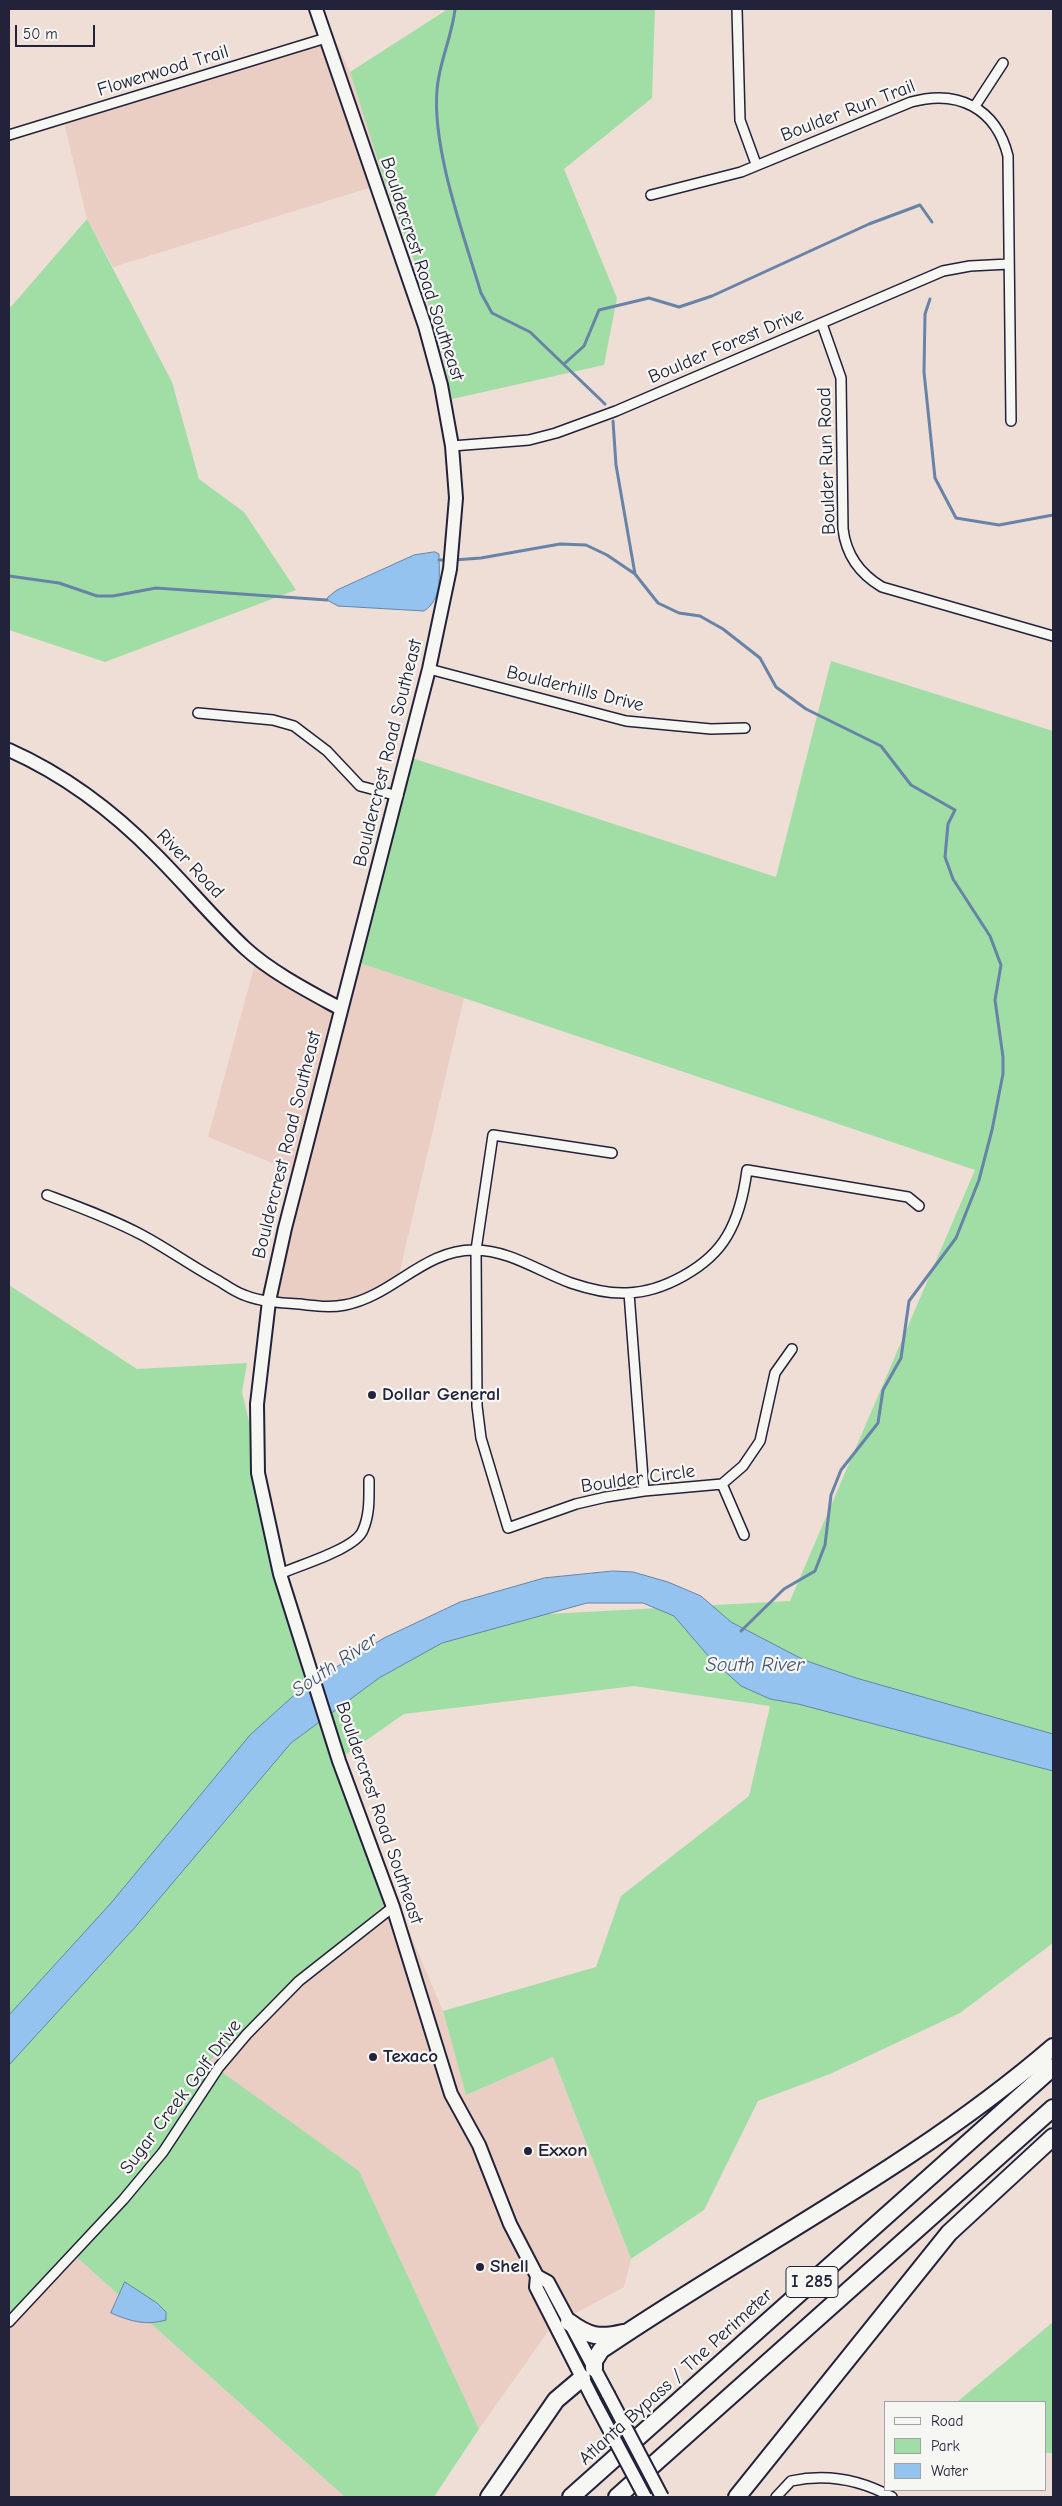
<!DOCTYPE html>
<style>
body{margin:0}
#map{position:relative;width:1062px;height:2506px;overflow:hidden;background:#efded6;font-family:"Comic Neue",sans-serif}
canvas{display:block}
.frame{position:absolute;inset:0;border:10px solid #22223b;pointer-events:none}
.legend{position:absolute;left:884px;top:2401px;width:162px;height:90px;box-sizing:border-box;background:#f6f6f2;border:1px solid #a1a1a9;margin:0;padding:6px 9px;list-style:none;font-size:15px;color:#22223b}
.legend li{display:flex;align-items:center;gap:10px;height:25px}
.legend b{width:25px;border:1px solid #a1a1a9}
.scale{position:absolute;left:15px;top:25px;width:80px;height:22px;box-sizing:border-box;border:2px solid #22223b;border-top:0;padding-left:6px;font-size:15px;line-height:18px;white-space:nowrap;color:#22223b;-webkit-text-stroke:4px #f6f6f2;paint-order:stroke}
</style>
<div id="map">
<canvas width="1062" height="2506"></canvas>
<div class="frame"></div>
<ul class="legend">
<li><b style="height:6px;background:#f6f6f2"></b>Road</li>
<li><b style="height:14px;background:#a1dea6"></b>Park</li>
<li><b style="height:14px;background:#95c3ef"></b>Water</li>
</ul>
<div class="scale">50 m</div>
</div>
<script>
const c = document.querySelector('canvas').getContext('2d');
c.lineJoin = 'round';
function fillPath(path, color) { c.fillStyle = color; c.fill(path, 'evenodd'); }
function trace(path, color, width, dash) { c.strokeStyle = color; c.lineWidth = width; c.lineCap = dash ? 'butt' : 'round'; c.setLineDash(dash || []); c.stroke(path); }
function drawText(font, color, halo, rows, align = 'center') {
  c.font = font + ' "Comic Neue",sans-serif'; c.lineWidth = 4.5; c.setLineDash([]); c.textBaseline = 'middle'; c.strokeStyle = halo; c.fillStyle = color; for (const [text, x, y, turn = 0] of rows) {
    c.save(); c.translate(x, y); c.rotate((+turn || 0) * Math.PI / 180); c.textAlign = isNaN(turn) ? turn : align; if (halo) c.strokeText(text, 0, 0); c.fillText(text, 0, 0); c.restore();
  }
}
const built = new Path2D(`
 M333,35L350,72L385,183L113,267L87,219L63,118Z
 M256,960L345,1007L357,962L464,998L397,1283L345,1307L272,1303L300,1174L208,1137Z
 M394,1896L443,2011L466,2095L553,2057L631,2259L624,2287L552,2326L479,2429L359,2171L207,2062Z
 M73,2254L345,2497H9V2327Z`);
const green = new Path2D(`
 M448,9H655L652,98L564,169L617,298L604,365L452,399L439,339L419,274L385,183L350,72Z
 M87,219L172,382L199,479L244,512L296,590L105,662L9,630V309Z
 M831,661L1053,731V1943L960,2013L830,2074L758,2101L704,2210L631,2259L553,2057L466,2095L443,2011L596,1967L621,1896L749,1796L770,1706L634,1686L404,1714L345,1755L394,1896L208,2062L359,2171L479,2429L434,2497H345L73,2254L9,2327V1285L137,1369L247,1363L242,1392L311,1683L436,1620L790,1601L975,1170L357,962L412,758L776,877Z
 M1053,2322V2453H1046V2402H957Z`);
const water = new Path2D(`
 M435,552L439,554C439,573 443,599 424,611L338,606L327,600L328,597L337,590L414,555Z
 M613,1571L633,1572L668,1582L701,1596L731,1622L804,1660L856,1678L1053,1734V1771L798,1704L770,1699L741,1686L710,1658L674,1616L643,1603H587L442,1643L379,1678L291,1743L137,1925L9,2065V2015L111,1903L250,1735L302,1688L384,1638L460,1602L544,1578Z
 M125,2282L157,2303L166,2312V2320C145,2326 130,2321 111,2313Z`);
const stream = new Path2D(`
 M455,9C452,37 439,62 437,90C432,149 464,236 481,293L492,313L530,332L605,404
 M930,299L925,314L924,372L935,478L956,518L999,525L1053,515
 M564,364L584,346L599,310L649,298L679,307L712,296L869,224L920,205L932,222
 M613,421L616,465L635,574
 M439,560H448
 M454,560L481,558L560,544L586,545L607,555L635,574L658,603L679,613L700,616L723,629L760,658L776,687L806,709L881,746L911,785L955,810L948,824L945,857L953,879L990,936L1001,965L995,1000L1003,1057V1074L992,1130L979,1180L956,1238L909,1301L901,1358L883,1390L878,1423L841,1470L831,1495L825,1545L815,1571L784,1589L741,1631
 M9,576L59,583L97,596H113L156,588L327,600`);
const street = new Path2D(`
 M737,9L740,120L756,164
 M975,106L1003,63
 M9,135L326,38
 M651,195L741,172L911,102C958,89 996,108 1008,156L1011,421
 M822,324L841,378L843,529C846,554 860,574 882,587L1053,636
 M452,446L529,440L556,433L616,411L943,271L970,266L1009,264
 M429,669L626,721L711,729L745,728
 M198,713L273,720L294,726L327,751L360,786L398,796
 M612,1153L493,1135L476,1250L477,1406L481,1438L508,1528L576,1504L606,1497L644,1491L722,1484L743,1466L760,1441L775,1373L792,1349
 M47,1195C79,1207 112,1219 142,1235C168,1249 193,1267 219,1281C227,1286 235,1292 244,1295C261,1302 282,1303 300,1304C315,1306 330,1308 345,1305C393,1296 424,1249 475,1250C509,1250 540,1272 571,1283C589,1289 609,1294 627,1293C663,1292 709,1267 727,1236C739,1216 744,1193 747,1170L908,1197L919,1206
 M629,1293L644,1491
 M722,1484L744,1535
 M280,1574C299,1565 356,1549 363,1530C370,1514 369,1497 369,1480
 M9,2322L123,2200L163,2152L219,2067L247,2034L299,1981L393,1907
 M776,2497L791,2481C827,2473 861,2480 892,2497`);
const secondary = new Path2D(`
 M316,9L425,326L441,385L452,446L456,498L450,569L429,669L285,1228L269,1301L257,1404L258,1473L280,1574L339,1761L393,1907L451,2094L479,2145L510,2224L537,2276L536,2287L594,2401
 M9,750C65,775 113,811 156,855C186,885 214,919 245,948C271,972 310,992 341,1009
 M537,2276L548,2282L608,2394`);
const highway = new Path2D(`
 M569,2322C588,2336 599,2339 623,2333
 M594,2368V2361L601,2350C751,2248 915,2166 1053,2047
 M489,2497L556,2400L582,2378
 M571,2497L1053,2067
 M617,2497L1053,2108
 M737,2497L949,2233L1053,2137`);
const secondaryBridge = new Path2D(`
 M608,2394L662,2497
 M594,2401L645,2497`);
const markers = [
 [372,1395,5,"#22223b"],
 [373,2057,5,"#22223b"],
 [528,2151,5,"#22223b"],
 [480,2267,5,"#22223b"]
];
const shields = [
 [812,2282,52]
];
const shieldNames = [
 ["I 285",812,2282]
];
const streetNames = [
 ["Flowerwood Trail",163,71,-17],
 ["Boulder Run Trail",848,111,-21],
 ["Bouldercrest Road Southeast",422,269,72],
 ["Boulder Forest Drive",726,346,-23],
 ["Boulder Run Road",827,461,-92],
 ["Boulderhills Drive",575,689,14],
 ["Bouldercrest Road Southeast",388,753,-76],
 ["River Road",190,864,46],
 ["Bouldercrest Road Southeast",287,1145,-76],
 ["Boulder Circle",638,1479,-8],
 ["Bouldercrest Road Southeast",379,1813,71],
 ["Sugar Creek Golf Drive",181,2097,-53],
 ["Atlanta Bypass / The Perimeter",676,2377,-42]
];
const poiNames = [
 ["Dollar General",382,1395],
 ["Texaco",383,2057],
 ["Exxon",538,2151],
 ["Shell",490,2267]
];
const waterNames = [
 ["South River",335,1665,-34],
 ["South River",755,1665]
];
fillPath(built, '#eacdc3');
fillPath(green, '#a1dea6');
fillPath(water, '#95c3ef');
trace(water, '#6783a7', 1);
trace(stream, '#6783a7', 3);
trace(street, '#22223b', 12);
trace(secondary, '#22223b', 16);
trace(highway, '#22223b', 20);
trace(street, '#f6f6f2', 9);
trace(secondary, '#f6f6f2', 12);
trace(highway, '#f6f6f2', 16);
trace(secondaryBridge, '#22223b', 16, []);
trace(secondaryBridge, '#f6f6f2', 12);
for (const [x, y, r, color] of markers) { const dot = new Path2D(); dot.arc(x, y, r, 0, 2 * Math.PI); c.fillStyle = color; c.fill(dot); trace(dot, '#f6f6f2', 2); }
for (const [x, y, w] of shields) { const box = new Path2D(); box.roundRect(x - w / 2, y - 15.5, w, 31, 4); c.fillStyle = '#f6f6f2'; c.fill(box); trace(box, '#22223b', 1); }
drawText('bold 18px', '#22223b', null, shieldNames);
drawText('19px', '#22223b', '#f6f6f2', streetNames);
drawText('bold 19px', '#22223b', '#f6f6f2', poiNames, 'left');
drawText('italic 20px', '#445271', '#f6f6f2', waterNames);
</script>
